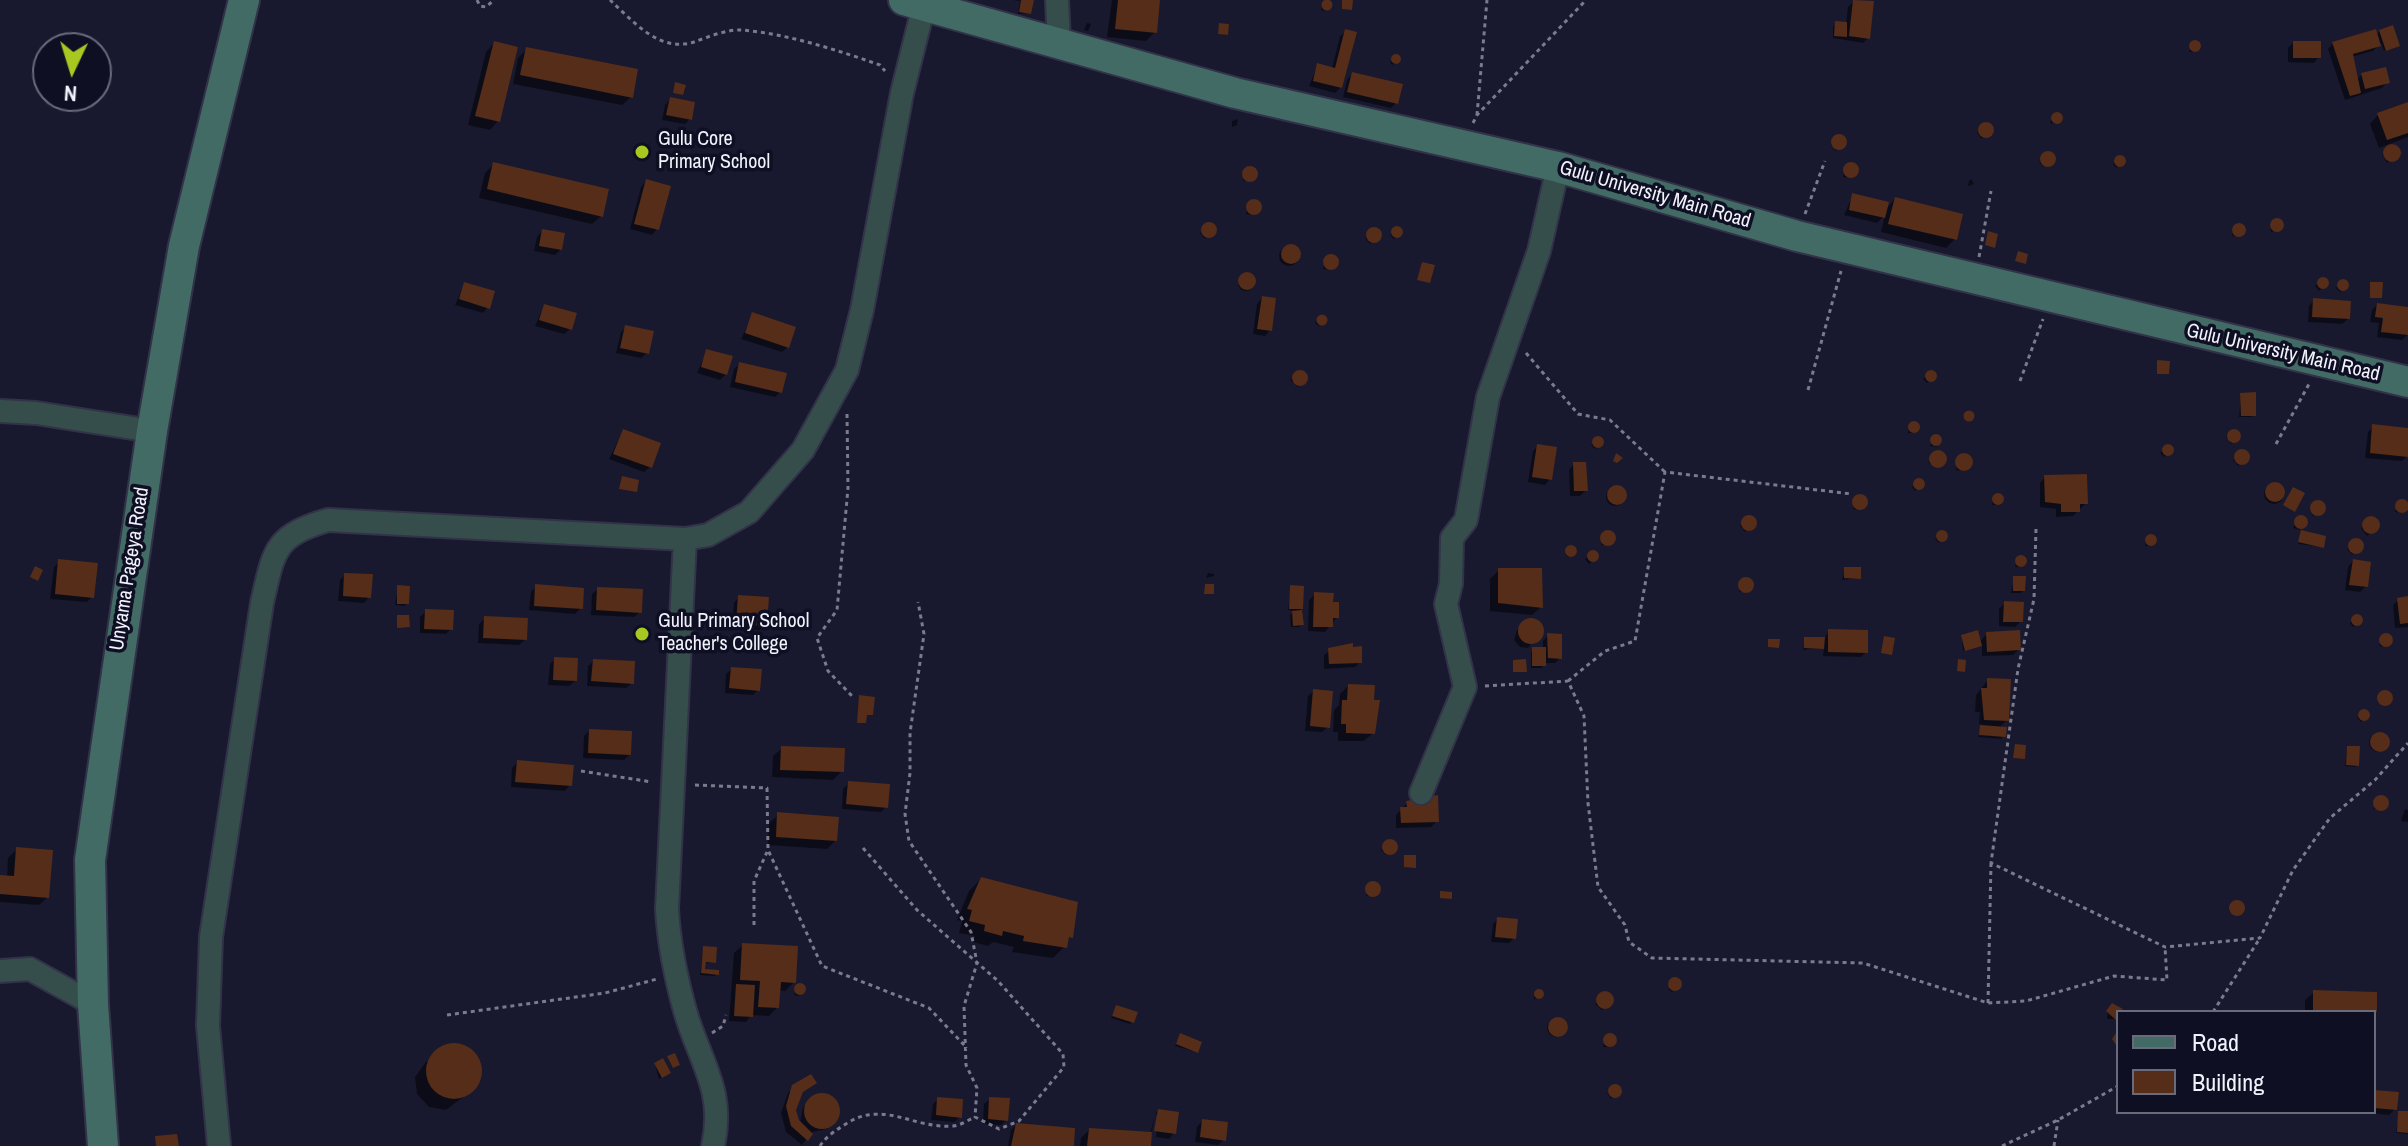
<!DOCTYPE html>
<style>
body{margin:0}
#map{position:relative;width:2408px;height:1146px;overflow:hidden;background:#18182f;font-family:"Archivo Narrow",sans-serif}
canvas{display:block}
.legend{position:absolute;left:2116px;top:1010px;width:260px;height:104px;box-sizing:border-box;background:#0f0f24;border:2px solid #696a7a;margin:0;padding:10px 14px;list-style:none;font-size:24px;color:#f1f2fc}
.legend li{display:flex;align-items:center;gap:16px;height:40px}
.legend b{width:40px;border:2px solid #696a7a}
.north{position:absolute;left:32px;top:32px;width:80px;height:80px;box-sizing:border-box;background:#0f0f24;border:2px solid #696a7a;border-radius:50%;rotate:184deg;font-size:22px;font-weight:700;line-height:32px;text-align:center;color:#f1f2fc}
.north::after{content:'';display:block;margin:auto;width:28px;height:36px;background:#a6c820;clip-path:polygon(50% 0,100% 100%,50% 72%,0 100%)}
</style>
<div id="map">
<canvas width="2408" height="1146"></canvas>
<ul class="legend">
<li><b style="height:10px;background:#436b66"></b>Road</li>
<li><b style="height:22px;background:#552d18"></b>Building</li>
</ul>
<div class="north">N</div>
</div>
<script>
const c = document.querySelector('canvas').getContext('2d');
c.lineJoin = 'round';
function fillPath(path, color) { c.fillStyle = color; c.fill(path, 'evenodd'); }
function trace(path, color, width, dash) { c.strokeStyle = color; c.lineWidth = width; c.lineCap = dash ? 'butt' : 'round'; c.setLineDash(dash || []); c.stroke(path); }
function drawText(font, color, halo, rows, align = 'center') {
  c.font = font + ' "Archivo Narrow",sans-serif'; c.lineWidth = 7; c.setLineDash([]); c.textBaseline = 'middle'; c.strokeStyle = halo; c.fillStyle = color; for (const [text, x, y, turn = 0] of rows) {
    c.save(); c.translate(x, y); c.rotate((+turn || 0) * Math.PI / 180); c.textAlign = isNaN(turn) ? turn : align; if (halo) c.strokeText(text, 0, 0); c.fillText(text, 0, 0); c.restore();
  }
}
const shadow = new Path2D(`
 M1013,0H1028L1030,13L1018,14L1020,1Z
 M1112,0H1158L1155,32L1146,41L1107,37Z
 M1854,1L1868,38L1863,43L1833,38V26L1846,24L1848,7Z
 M1323,3H1329L1326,11L1321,10Z
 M1087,23L1091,24L1088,31L1084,30Z
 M1346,31L1341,87L1335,93L1309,86L1318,65L1332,69L1340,36Z
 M2380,31L2395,47L2384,51L2381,43L2373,51L2351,57L2356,80L2362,75L2387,82L2382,88L2345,100L2328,49L2333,43L2376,36Z
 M494,43L498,121L490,130L468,125L486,52Z
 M2192,43L2198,44L2196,52H2189Z
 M2293,43L2319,57L2314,63L2288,62V48Z
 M527,49L631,97L622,105L513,84L518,58Z
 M1395,57L1399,61L1392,65L1390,62Z
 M1352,74L1396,103L1391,108L1343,97L1347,80Z
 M670,99L690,119L685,124L662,120L665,105Z
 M2408,104V137L2379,148L2370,124L2378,115Z
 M2053,115H2059L2057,124L2050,123Z
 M1238,119L1237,125L1232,127V121Z
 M1986,125L1991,131L1982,139L1977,133Z
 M1840,137L1845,142L1836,151L1831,145Z
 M2393,146L2399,154L2387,163L2382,154Z
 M2048,154L2053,159L2044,167L2039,162Z
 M2120,157L2123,161L2116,168L2113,164Z
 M494,164L601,216L592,224L479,198L485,173Z
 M1846,166L1854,167L1852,178L1843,177Z
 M1246,170L1254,171L1251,181H1243Z
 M1971,179L1974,184L1968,186L1969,181Z
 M646,181L657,229L652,235L630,229L641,187Z
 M1853,195L1885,210L1895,199L1955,239L1946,248L1881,232L1885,215L1877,223L1844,215Z
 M1249,203L1257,204L1255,215L1246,214Z
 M2280,221L2281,229L2271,232L2270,224Z
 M1209,225L1214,231L1205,239L1200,233Z
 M1398,228L1401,232L1394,239L1390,235Z
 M2233,228H2243V234L2232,236Z
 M1374,230L1379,236L1370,244L1365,238Z
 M542,231L561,249L555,255L534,251L537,237Z
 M1279 256a10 10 0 1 1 20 0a10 10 0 1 1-20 0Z
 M1326,257L1336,258L1333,270L1323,269Z
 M1238 283a8 8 0 1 1 16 0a8 8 0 1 1-16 0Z
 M2323,279L2327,284L2319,291L2315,286Z
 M2343,281L2347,285L2340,292L2336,288Z
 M464,285L488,307L483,313L455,305Z
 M1262,298L1270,330L1265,336L1253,334L1257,304Z
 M2314,300L2348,319L2342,324L2308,322L2309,306Z
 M2377,305L2408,309V334L2402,340L2377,337L2379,323L2370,322L2372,310Z
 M544,306L570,329L564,334L535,326Z
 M753,315L788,347L782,352L741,339Z
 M1322,316L1325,320L1319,326L1315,323Z
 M626,327L647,353L641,358L616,353L621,332Z
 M707,351L726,374L720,380L697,373Z
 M740,364L780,392L775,397L730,387L734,369Z
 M1300,372L1306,378L1298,387L1290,380Z
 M1931,372L1935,376L1927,383L1923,379Z
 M2241,395L2254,415L2252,417H2239Z
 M1971,414L1972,417L1965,421V415Z
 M1910,424H1917L1914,433H1908Z
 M2373,427L2408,430L2407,456L2402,461L2365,458L2368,432Z
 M623,431L650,467L644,472L609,459Z
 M2234,431L2239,434L2231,444L2226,437Z
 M1598,438L1602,442L1595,449L1591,445Z
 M1933,438H1939L1937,447L1930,446Z
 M1538,446L1550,479L1545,485L1528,482L1533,451Z
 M2168,446L2171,451L2164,457L2160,453Z
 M2242,452L2248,458L2238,466L2233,460Z
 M1937,453L1944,458L1935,468L1928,462Z
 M1959,457L1969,458L1966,471L1956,470Z
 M1574,464L1586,490L1580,496H1570L1569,470Z
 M2045,477L2086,503L2073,516L2056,517V509L2040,507V483Z
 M1919,480L1923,485L1915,491L1912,487Z
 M2264 494a10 10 0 1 1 20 0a10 10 0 1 1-20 0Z
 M1606 497a9 9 0 1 1 18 0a9 9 0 1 1-18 0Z
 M1994,496H2001L1999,505H1992Z
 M1855,498H1864L1862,510L1853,509Z
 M2319,503L2323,509L2313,516L2310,509Z
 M2398,503H2405L2403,513L2395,512Z
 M2298,517L2305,520L2300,530L2293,528Z
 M1749,518L1754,524L1745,532L1740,526Z
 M2372,519L2378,526L2367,536L2361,528Z
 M1942,532L1946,536L1939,543L1935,539Z
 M2302,532L2322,547L2298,544Z
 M1604,534H1612L1610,545H1601Z
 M2147,537H2154L2152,546H2145Z
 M2356,540L2361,546L2352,555L2347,549Z
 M1571,548L1575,551L1568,557L1565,554Z
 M1593,552L1597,556L1589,564L1585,559Z
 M2017,558L2024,559L2021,567H2015Z
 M2353,561L2366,586L2360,592L2345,590L2348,567Z
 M59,562L92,597L87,602L50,599L54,567Z
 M1845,569L1859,578L1842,580Z
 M1499,570L1541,607L1532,615L1490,611V579Z
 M1208,573L1214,574V576L1206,578Z
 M345,575L369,597L364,603L338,601L340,580Z
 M2014,578L2023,591L2021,593H2011Z
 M1742,581H1750L1747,592H1739Z
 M536,586L581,608L575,614L529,610L531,592Z
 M398,587L407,603L405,606L395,605Z
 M1291,587L1301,609L1297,613L1300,627H1291L1290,615L1295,611L1288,610Z
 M598,589L640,612L634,617L591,615L592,594Z
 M1315,594L1331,604L1337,617L1325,632L1308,631L1309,600Z
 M739,597L765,625L760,630L732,629L734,603Z
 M2408,599V627L2395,628L2393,605L2398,600Z
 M2005,603L2021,621L2015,627L1999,626V609Z
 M426,611L451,629L446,634L420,633V617Z
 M2357,617L2361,621L2353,627L2350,623Z
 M485,618L525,640L519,645L478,643L479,624Z
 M1532,621L1542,630L1528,648L1520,647L1514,640L1517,630Z
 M1829,631L1866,652L1861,657L1823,656L1824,647L1803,650L1805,639H1824Z
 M1987,634L2019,649L2013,655L1982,656V643L1963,651L1962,637L1979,642Z
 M1548,635L1560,658L1555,663H1544L1542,668H1531V652L1543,649V641Z
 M2382,637H2389L2387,647L2379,646Z
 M1337,646L1360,648V662L1355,667L1324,669V655Z
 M555,659L575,681L569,686L548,685L550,664Z
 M594,661L632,683L626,688L587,686L588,666Z
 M732,669L758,690L753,695L725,693L726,674Z
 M1988,680L2007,720L1999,728L2002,739L1978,737L1983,725L1979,724L1980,712H1975L1976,695Z
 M1348,686L1373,733L1364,741H1338V732H1333L1334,710L1339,705L1340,694Z
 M1314,691L1328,727L1322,732L1305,731L1308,696Z
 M2386,693L2391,698L2382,706L2377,701Z
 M2364,712L2368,715L2361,722L2357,718Z
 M589,731L629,755L624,760L583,758L584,736Z
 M2369 743a9 9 0 1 1 18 0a9 9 0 1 1-18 0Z
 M782,748L842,771L833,780L772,777L773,756Z
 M2347,748L2357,765L2355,767L2345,766Z
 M517,763L570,785L565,791L511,787L512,768Z
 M849,783L886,807L881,812L842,809L843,789Z
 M2376,799H2385L2382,810L2374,809Z
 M1407,803L1437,821L1431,827L1396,828V815Z
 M2405,809L2408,810V822L2401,821Z
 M778,815L835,841L827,849L768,845L769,823Z
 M1390,842L1395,847L1386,855L1381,850Z
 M17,849L48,897L39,905L0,902V877H7L8,858Z
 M981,879L1065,946L1053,958L1012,952L1014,947L993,942L988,946L973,942L975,936L959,933L962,921L957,920L969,891Z
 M1368,885H1377L1375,896H1366Z
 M2237,903L2242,908L2234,916L2229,911Z
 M1498,919L1514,938L1509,943L1491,942L1493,924Z
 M743,945L794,982L785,991L778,990L777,1008L769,1016L751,1015L746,1022L729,1021L734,953Z
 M703,948L714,962L704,964L703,971L717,974L715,976L700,975Z
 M1675,980L1680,986L1672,992L1668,989Z
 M797,986L803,988L799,996L794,995Z
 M1536,992L1541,993L1534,1000V994Z
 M2314,992L2375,994L2374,1021V1012H2305V1000Z
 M1604,993L1611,999L1602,1010L1595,1004Z
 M1116,1008L1132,1022L1130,1024L1111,1018Z
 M2108,1008L2118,1012L2116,1019H2107Z
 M1547 1028a9 9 0 1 1 18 0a9 9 0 1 1-18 0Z
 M1605,1037L1613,1038L1610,1047H1603Z
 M1179,1038L1196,1052L1175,1046Z
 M446,1046H463L476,1057L481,1073L467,1094L446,1110L429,1107L417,1094L415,1077L426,1062Z
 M655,1064L666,1075L659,1079Z
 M1616,1086L1620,1092L1611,1099L1607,1093Z
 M794,1087L800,1094L794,1110L799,1128L803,1107L818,1096L832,1100L837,1108L833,1123L827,1129L812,1132L802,1145L786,1132L781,1113L788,1093Z
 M2374,1092L2395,1109L2389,1115L2359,1112H2374Z
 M938,1099L960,1117L954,1122L931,1120L933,1104Z
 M990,1099L1006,1120L1001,1125L983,1124L984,1104Z
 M1158,1111L1174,1133L1169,1139L1156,1137L1159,1114H1155Z
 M2399,1113H2408V1134L2396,1133Z
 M1155,1115L1149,1146H1080L1081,1138L1089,1130L1150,1134Z
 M1202,1121L1224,1140L1218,1145L1195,1142L1197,1127Z
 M1016,1125L1072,1146H1008L1011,1130Z`);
const building = new Path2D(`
 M1321.5 5a5.5 5.5 0 1 1 11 0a5.5 5.5 0 1 1-11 0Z
 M1021,0H1034L1031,14L1019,12Z
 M1118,0H1160L1157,33L1115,29Z
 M1342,0H1353L1352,10L1342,9Z
 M1853,0L1874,1L1870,39L1849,36Z
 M1835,21L1847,22V37L1834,36Z
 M1219,23L1229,24L1228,35L1218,34Z
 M2393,25L2400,46L2386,51L2379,30Z
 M1345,29L1357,32L1342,88L1313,81L1317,63L1335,68Z
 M2376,29L2381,46L2353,54L2361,93L2350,96L2332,42Z
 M2189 46a6 6 0 1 1 12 0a6 6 0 1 1-12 0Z
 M494,41L518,47L500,122L475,116Z
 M2293,41H2321V58H2293Z
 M526,47L638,69L633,98L520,75Z
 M1391 59a5 5 0 1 1 10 0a5 5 0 1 1-10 0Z
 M2386,67L2390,83L2365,89L2361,73Z
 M1352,72L1403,84L1398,104L1347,92Z
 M675,82L686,85L683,95L673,93Z
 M670,97L695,102L692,120L666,115Z
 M2408,102V133L2387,140L2377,113Z
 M2051 118a6 6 0 1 1 12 0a6 6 0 1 1-12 0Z
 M1978 130a8 8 0 1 1 16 0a8 8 0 1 1-16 0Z
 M1831 142a8 8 0 1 1 16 0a8 8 0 1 1-16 0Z
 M2383 153a9 9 0 1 1 18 0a9 9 0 1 1-18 0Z
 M2040 159a8 8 0 1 1 16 0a8 8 0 1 1-16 0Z
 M2114 161a6 6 0 1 1 12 0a6 6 0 1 1-12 0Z
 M493,162L609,189L603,217L487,189Z
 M1843 170a8 8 0 1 1 16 0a8 8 0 1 1-16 0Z
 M1242 174a8 8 0 1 1 16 0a8 8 0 1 1-16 0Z
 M646,179L671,186L659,230L634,224Z
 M1852,193L1889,202L1885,218L1849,210Z
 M1895,197L1963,214L1957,240L1888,224Z
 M1246 207a8 8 0 1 1 16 0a8 8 0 1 1-16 0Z
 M2270 225a7 7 0 1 1 14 0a7 7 0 1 1-14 0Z
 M1201 230a8 8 0 1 1 16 0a8 8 0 1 1-16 0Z
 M2232 230a7 7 0 1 1 14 0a7 7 0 1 1-14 0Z
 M1391 232a6 6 0 1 1 12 0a6 6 0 1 1-12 0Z
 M1366 235a8 8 0 1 1 16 0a8 8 0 1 1-16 0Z
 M542,229L565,233L562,250L539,246Z
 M1988,231L1998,234L1995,248L1985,245Z
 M1281 254a10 10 0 1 1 20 0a10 10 0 1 1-20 0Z
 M2018,251L2028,254L2026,264L2015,261Z
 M1323 262a8 8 0 1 1 16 0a8 8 0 1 1-16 0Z
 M1422,262L1435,265L1430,283L1417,280Z
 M1238 281a9 9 0 1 1 18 0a9 9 0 1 1-18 0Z
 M2317 283a6 6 0 1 1 12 0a6 6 0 1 1-12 0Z
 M2337 285a6 6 0 1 1 12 0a6 6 0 1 1-12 0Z
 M464,282L495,291L490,309L459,299Z
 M2370,282H2383L2382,298H2370Z
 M1262,296L1276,298L1272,331L1257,329Z
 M2313,298L2351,301L2350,319L2312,317Z
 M2377,303L2408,307V335L2381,332L2383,318L2375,317Z
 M544,304L577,313L572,330L539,320Z
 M752,312L796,327L789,348L745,333Z
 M1316.5 320a5.5 5.5 0 1 1 11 0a5.5 5.5 0 1 1-11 0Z
 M625,325L654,331L649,354L620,348Z
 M706,349L733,356L727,375L701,367Z
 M2157,360L2170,361L2169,374H2157Z
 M739,362L787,373L782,393L735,382Z
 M1925 376a6 6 0 1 1 12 0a6 6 0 1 1-12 0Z
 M1292 378a8 8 0 1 1 16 0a8 8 0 1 1-16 0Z
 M2256,392V416H2241L2240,393Z
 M1963.5 416a5.5 5.5 0 1 1 11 0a5.5 5.5 0 1 1-11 0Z
 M1908 427a6 6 0 1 1 12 0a6 6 0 1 1-12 0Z
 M2372,424L2408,428V457L2370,453Z
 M2227 436a7 7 0 1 1 14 0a7 7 0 1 1-14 0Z
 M623,429L661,443L652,468L613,454Z
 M1930 440a6 6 0 1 1 12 0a6 6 0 1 1-12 0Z
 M1592 442a6 6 0 1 1 12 0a6 6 0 1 1-12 0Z
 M2162 450a6 6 0 1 1 12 0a6 6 0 1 1-12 0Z
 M1537,444L1557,447L1552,480L1532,477Z
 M2234 457a8 8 0 1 1 16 0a8 8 0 1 1-16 0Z
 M1929 459a9 9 0 1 1 18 0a9 9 0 1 1-18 0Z
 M1616,453L1623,458L1617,463L1613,461Z
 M1955 462a9 9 0 1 1 18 0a9 9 0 1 1-18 0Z
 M1573,462H1586L1588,491H1574Z
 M2087,474L2088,504H2080V512H2061V504L2045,502L2044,475Z
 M622,476L639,480L637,492L619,489Z
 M1913 484a6 6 0 1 1 12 0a6 6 0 1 1-12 0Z
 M2265 492a10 10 0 1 1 20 0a10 10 0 1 1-20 0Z
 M1607 495a10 10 0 1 1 20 0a10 10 0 1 1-20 0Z
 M2293,487L2305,493L2295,512L2283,505Z
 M1992 499a6 6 0 1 1 12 0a6 6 0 1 1-12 0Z
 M1852 502a8 8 0 1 1 16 0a8 8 0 1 1-16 0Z
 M2395 506a7 7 0 1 1 14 0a7 7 0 1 1-14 0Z
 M2310 508a8 8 0 1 1 16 0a8 8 0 1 1-16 0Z
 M2294 522a7 7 0 1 1 14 0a7 7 0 1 1-14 0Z
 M1741 523a8 8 0 1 1 16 0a8 8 0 1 1-16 0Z
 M2362 525a9 9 0 1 1 18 0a9 9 0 1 1-18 0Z
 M1936 536a6 6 0 1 1 12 0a6 6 0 1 1-12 0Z
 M2301,530L2326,536L2324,548L2298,542Z
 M1600 538a8 8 0 1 1 16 0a8 8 0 1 1-16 0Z
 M2145 540a6 6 0 1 1 12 0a6 6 0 1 1-12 0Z
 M2348 546a8 8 0 1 1 16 0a8 8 0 1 1-16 0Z
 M1565 551a6 6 0 1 1 12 0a6 6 0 1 1-12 0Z
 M1587 556a6 6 0 1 1 12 0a6 6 0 1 1-12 0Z
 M2015 561a6 6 0 1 1 12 0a6 6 0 1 1-12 0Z
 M58,559L98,563L94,598L55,594Z
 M2353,559L2371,562L2368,587L2349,585Z
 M35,566L43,570L38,581L30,577Z
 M1844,567H1861V579L1844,578Z
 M1498,568H1542L1543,608L1498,603Z
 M344,573L373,574L371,598L343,596Z
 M2013,576H2026L2025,591H2013Z
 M1738 585a8 8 0 1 1 16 0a8 8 0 1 1-16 0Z
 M535,584L584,588L583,609L534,606Z
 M1205,584H1214V594H1204Z
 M397,585L410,586L409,604H397Z
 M1290,585L1304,586L1303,609H1289Z
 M597,587L643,589L642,613L596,610Z
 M1314,592L1334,593L1333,602H1339V618H1333V627H1313Z
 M738,595L769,597L767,626L736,624Z
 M2408,596V623L2400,624L2397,598Z
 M2004,601L2024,602L2023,622H2003Z
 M425,609L454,610L453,630L424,629Z
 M1302,610L1304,625L1293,626L1292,611Z
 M2351 620a6 6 0 1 1 12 0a6 6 0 1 1-12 0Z
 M397,615H409L410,627L397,628Z
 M484,616L528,618L527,640L483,638Z
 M1518 631a13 13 0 1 1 26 0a13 13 0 1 1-26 0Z
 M1828,629L1868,630V653L1828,652Z
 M1978,630L1982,646L1965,651L1961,635Z
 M2020,630L2021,650L1987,652L1986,632Z
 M1547,633L1562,634V659L1548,658Z
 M2379 640a7 7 0 1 1 14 0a7 7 0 1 1-14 0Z
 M1884,636L1895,638L1892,655L1881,653Z
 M1804,637H1825L1824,649L1804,648Z
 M1768,639H1780L1779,648L1768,647Z
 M1353,643V647L1362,646V663L1329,664L1328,648Z
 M1532,647H1546V666H1532Z
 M554,657L578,658L577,681L553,680Z
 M593,659L635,661L634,684L591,681Z
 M1526,659L1527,672H1513V660Z
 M1958,659L1966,660L1965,672L1957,671Z
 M731,667L762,669L760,691L729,688Z
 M1987,678L2011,679L2009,721L1984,720L1981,688H1987Z
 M1348,684L1375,685L1374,700H1380L1375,734L1346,733V724H1341L1342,700H1347Z
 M1313,689L1333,691L1330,728L1310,726Z
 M2377 698a8 8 0 1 1 16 0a8 8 0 1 1-16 0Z
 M859,695L875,697L873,715H867L866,723H857Z
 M2358 715a6 6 0 1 1 12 0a6 6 0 1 1-12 0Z
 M1980,725L2007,727L2006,737L1979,735Z
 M589,729L632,731L631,755L588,753Z
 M2370 742a10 10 0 1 1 20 0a10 10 0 1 1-20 0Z
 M2015,744L2026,745L2025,759L2013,758Z
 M781,746L845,748L844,772L780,770Z
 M2347,746H2360L2359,766L2346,765Z
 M517,760L574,765L572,786L515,782Z
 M848,781L890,784L888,808L846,804Z
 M1438,795L1439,822L1401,823L1400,807H1407L1406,801Z
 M2373 803a8 8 0 1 1 16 0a8 8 0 1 1-16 0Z
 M777,812L839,817L837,841L776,837Z
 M1382 847a8 8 0 1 1 16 0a8 8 0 1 1-16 0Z
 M16,847L53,850L49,898L0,894V875L14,876Z
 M1404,855H1416V868L1404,867Z
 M981,877L1078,902L1073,938L1069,937L1067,948L1023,941L1024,936L1003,931L1002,936L984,931L985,925L969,921L972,910L967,909Z
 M1365 889a8 8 0 1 1 16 0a8 8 0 1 1-16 0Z
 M1440,891L1452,892V899L1440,898Z
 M2229 908a8 8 0 1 1 16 0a8 8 0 1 1-16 0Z
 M1497,917L1518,919L1516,939L1495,937Z
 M742,943L798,946L796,983L781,982L779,1008L758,1007L760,981L740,980Z
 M703,946L717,947L716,963L706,962L705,969L719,970V975L701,973Z
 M1668 984a7 7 0 1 1 14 0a7 7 0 1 1-14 0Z
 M794 989a6 6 0 1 1 12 0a6 6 0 1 1-12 0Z
 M736,984L755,985L753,1017L734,1016Z
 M1534 994a5 5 0 1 1 10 0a5 5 0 1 1-10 0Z
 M2313,990L2377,992V1012H2313Z
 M1596 1000a9 9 0 1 1 18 0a9 9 0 1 1-18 0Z
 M2112,1003L2123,1009L2116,1020L2106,1011Z
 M1116,1005L1138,1012L1134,1023L1112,1016Z
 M1548 1027a10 10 0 1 1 20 0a10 10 0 1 1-20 0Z
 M2118,1030V1048L2112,1039Z
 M1180,1033L1202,1042L1198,1053L1176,1044Z
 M1603 1040a7 7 0 1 1 14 0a7 7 0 1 1-14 0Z
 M426 1071a28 28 0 1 1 56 0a28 28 0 1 1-56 0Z
 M675,1053L680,1065L673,1068L667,1056Z
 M663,1058L671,1073L662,1078L654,1063Z
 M811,1074L817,1083L803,1092L796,1110L799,1120L813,1134L808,1141L791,1126L786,1106L792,1085Z
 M1608 1091a7 7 0 1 1 14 0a7 7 0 1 1-14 0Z
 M2374,1090L2399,1092L2397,1110L2374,1108Z
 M804 1111a18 18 0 1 1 36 0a18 18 0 1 1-36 0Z
 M937,1097L963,1099L962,1118L936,1115Z
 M989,1097L1010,1098L1008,1121L988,1119Z
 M1158,1109L1179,1112L1176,1134L1154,1131Z
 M2398,1111H2408V1133L2397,1132Z
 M1202,1119L1228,1122L1226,1141L1200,1137Z
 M1016,1123L1075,1128L1074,1146H1011Z
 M1089,1128L1152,1132L1151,1146H1087Z
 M177,1134L179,1146H156L155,1136Z`);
const path = new Path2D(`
 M477,0L480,6L486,7L494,0
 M610,0C633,21 659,53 694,42C708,37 727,29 742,30C788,34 837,50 880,65L885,71
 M1477,115L1487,0
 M1473,123L1477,115L1586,0
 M1805,214L1825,161
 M1979,257L1991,191
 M1526,353L1578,414L1610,420L1665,472
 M2020,381L2043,319
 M1808,390L1841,271
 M847,414L848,488L837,610L817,638L828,671L853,697
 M2276,444L2309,384
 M2036,529L2034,599L2018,669L1991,863L2165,947L2260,938L2293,870L2330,818L2375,780L2408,743
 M1568,681L1605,651L1635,641L1665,472L1852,494
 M1485,686L1568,681L1584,716L1588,803L1598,887L1625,925L1629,942L1652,958L1863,963L1988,1003L2026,1001L2114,976L2167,980L2165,947
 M581,771L652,782
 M695,785L767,788L768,850L822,966L929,1008L967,1048
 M863,848L917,910L998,981L1063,1054L1064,1067L1019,1121L999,1129L975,1117L977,1088L966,1065L964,1006L977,963L971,932L909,841L905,814L910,773V733L924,634L918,602
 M754,925V881L767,852
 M1988,1003L1991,863
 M2213,1012L2260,938
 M447,1015L605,993L657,979
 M712,1033L723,1026L726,1015
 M820,1146C827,1135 838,1129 849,1122C885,1101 915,1129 952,1126C960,1126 968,1120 975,1117
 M2002,1146L2058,1120L2118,1086
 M2054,1146L2058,1120`);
const street = new Path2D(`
 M1057,0L1059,43
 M0,411L36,413L152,431
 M685,539L667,909C669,944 676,979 686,1014C701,1064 725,1091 713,1146
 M1421,793L1465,687L1446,604L1451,584L1452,538L1466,520L1488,397L1539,251L1558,167
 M0,971L30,969L93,1004
 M219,1146L208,1026L211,937L262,603C274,550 274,536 328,520L685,539L708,535L749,512L803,450L847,370L862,310L902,93L924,5`);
const secondary = new Path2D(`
 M904,0L1235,93L1558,167L1797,236L2408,382
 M103,1146L93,1004L90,860L152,431L184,246L244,0`);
const markers = [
 [642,152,8,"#a6c820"],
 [642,634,8,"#a6c820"]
];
const poiNames = [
 ["Gulu Core",658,140],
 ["Primary School",658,163],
 ["Gulu Primary School",658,622],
 ["Teacher's College",658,645]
];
const streetNames = [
 ["Gulu University Main Road",1655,195,16],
 ["Gulu University Main Road",2283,353,13],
 ["Unyama Pageya Road",130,569,-81]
];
fillPath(shadow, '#0007');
fillPath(building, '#552d18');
trace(street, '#323248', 26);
trace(secondary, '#323248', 34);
trace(path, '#7b7b8d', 3, [4, 4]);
trace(street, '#364e4b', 22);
trace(secondary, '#436b66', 30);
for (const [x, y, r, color] of markers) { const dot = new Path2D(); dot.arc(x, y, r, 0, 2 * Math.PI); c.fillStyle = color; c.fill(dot); trace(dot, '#0f0f24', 3); }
drawText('20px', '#f1f2fc', '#0f0f24', poiNames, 'left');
drawText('20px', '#f1f2fc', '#0f0f24', streetNames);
</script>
